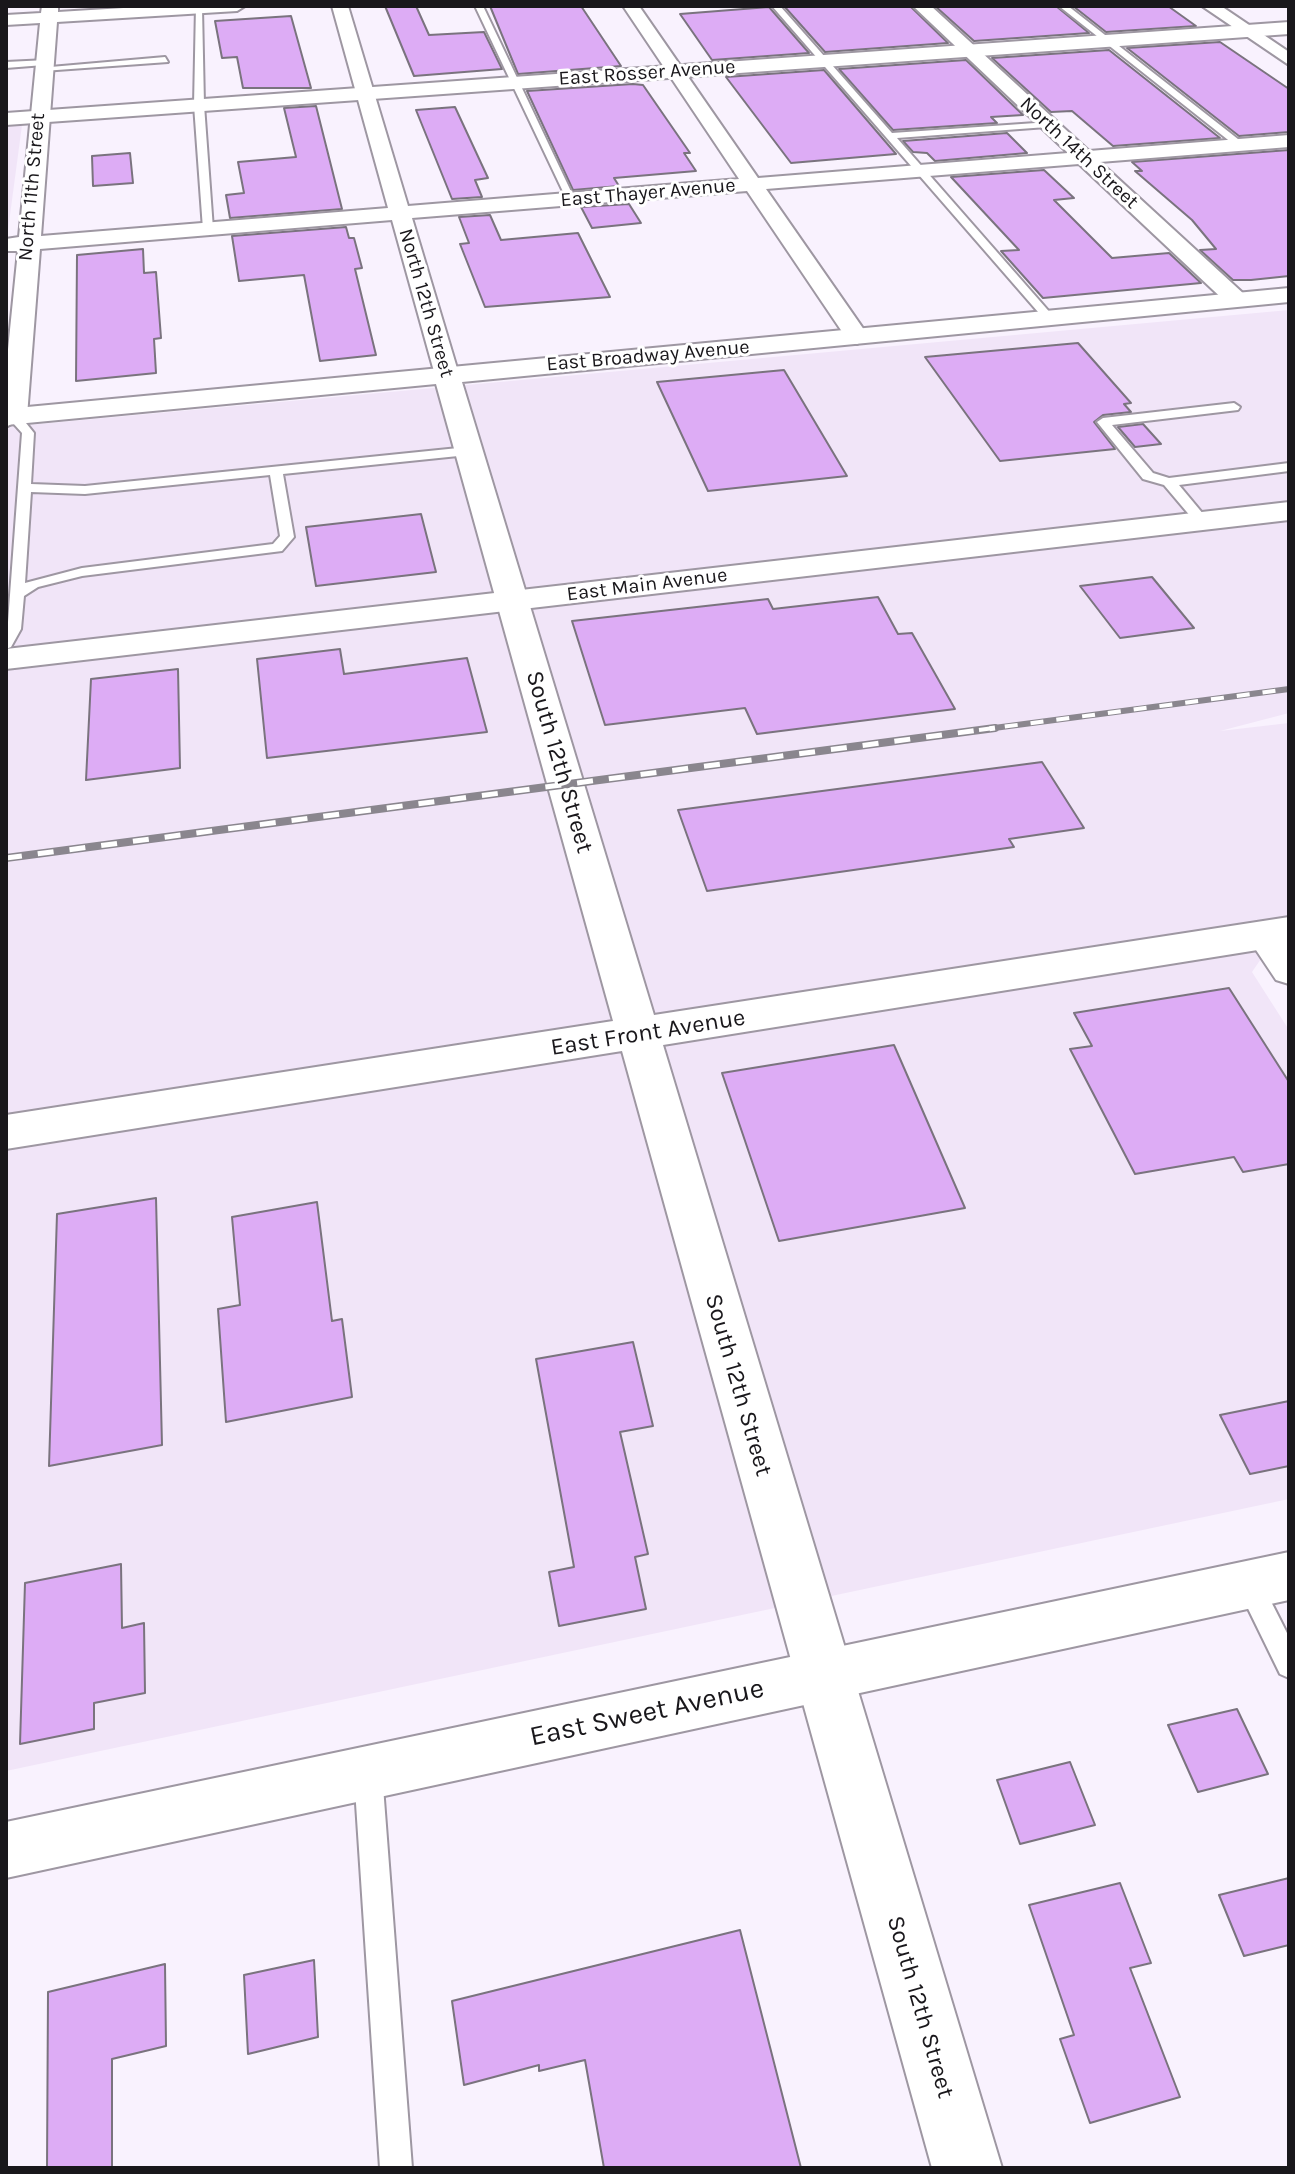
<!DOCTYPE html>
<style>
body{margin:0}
#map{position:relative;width:1295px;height:2174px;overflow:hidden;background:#f9f2fe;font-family:Karla,sans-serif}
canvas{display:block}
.frame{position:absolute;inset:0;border:8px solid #19171b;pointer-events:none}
</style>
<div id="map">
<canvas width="1295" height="2174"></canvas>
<div class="frame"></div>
</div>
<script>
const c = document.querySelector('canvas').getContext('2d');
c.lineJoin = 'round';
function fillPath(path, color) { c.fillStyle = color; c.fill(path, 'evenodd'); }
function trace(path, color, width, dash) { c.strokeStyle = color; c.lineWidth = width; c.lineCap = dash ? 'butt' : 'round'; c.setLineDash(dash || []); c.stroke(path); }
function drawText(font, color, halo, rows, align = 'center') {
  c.font = font + ' Karla,sans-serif'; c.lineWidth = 6; c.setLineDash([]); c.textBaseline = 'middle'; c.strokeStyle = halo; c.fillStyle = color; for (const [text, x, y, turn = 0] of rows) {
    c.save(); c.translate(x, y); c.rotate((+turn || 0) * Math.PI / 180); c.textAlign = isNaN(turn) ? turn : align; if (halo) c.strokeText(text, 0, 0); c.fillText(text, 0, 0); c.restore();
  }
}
const built = new Path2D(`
 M22,125L6,245V126Z
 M1289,310V713L1220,731L1289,723V918L1252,972L1289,1030V1499L6,1771V427Z`);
const building = new Path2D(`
 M385,6H416L429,35L484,32L502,69L414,76Z
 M490,6H581L621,66L518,74Z
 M784,6H910L948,43L825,52Z
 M935,6H1056L1089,33L974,41Z
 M1073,6H1168L1196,26L1106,32Z
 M769,7L809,53L712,60L680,14Z
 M291,16L311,88H243L237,57L222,58L215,21Z
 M1220,42L1289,89V132L1239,136L1127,48Z
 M1109,50L1220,138L1113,146L1072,111L1051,112L992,58Z
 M966,60L1023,115L991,117L997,123L893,130L839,69Z
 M824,70L896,154L791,163L726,77Z
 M633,84L643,85L690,153H684L696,171L614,178L619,186L573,190L527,91Z
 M316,106L342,209L230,218L226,195L244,193L238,162L296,157L284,108Z
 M455,107L488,178L475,180L482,197L452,199L416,110Z
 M1007,133L1027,153L935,161L927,153L913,152L903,141Z
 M1289,150V276L1251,280H1233L1200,250L1216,249L1192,220L1135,171H1142L1132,162Z
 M130,153L133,183L93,186L92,156Z
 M1044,170L1074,198L1054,200L1112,258L1169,253L1201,283L1043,298L1001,251L1019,250L951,177Z
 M629,204L641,223L592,228L581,207Z
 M490,215L501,240L578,233L610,297L485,307L460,244L469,243L459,217Z
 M346,227L349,238H354L362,268L355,269L376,355L320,361L304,275L239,281L232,236Z
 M143,249L144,273L156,272L161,338L154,339L156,373L76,381L77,255Z
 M1078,343L1131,403L1124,404L1131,412L1103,415L1094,422L1115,449L1000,461L925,357Z
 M784,370L847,476L708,491L657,382Z
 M1143,424L1161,444L1135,447L1118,427Z
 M421,514L436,572L316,586L306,527Z
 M1152,577L1194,628L1120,638L1080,586Z
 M878,597L898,634L912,633L955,709L757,734L745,708L605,725L572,621L768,599L773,609Z
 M340,649L344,674L467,658L487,732L267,758L257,659Z
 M178,669L180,768L86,780L91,679Z
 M1042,762L1084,828L1009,839L1014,847L707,891L678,810Z
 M1229,988L1289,1082V1164L1243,1172L1234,1157L1135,1174L1070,1049L1092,1046L1074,1013Z
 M894,1045L965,1208L779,1241L722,1073Z
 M156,1198L162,1445L49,1466L57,1214Z
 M317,1202L332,1321L342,1319L352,1397L226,1422L218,1309L240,1305L232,1217Z
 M633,1342L653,1426L620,1432L648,1554L635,1557L646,1609L559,1626L549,1572L574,1567L536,1359Z
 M1289,1401V1466L1250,1474L1220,1415Z
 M121,1564L122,1628L144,1623L145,1693L94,1703V1729L20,1744L25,1583Z
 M1237,1709L1268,1774L1198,1792L1168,1725Z
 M1070,1762L1095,1825L1020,1844L997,1780Z
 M1289,1878V1945L1244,1956L1219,1895Z
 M1120,1883L1151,1963L1130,1968L1180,2097L1090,2123L1060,2039L1074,2035L1029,1905Z
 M740,1930L801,2168H604L585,2060L539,2071V2065L464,2085L452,2001Z
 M314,1960L318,2037L248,2054L244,1975Z
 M165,1964L166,2046L112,2059V2168H47L48,1992Z`);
const lane = new Path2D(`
 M196,6L202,8L204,105L213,229L208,232L203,229L194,105Z
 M475,6H483L576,202L567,200Z
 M772,6H780L892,133L1050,122L1047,127L897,138L1053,316V320H1045Z
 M1059,6H1068L1243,143V147H1237Z
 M165,57L168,62L43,71L39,68Z
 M47,60L44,65L6,68V62Z
 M1234,403L1240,407L1238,410L1112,425L1153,473L1169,478L1289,463V471L1179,485L1209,521L1202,525L1197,524L1164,485L1143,479L1097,422L1103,418Z
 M10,413H18L34,433L31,484L85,486L468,447L475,451L468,455L283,474L294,537L282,551L82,576L38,587L24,596L21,629L11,647L6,649L22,433L13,423L6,427V416ZM270,475L280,536L273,544L82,568L25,583L31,492L85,494Z
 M1249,1572L1258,1576L1289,1637V1678L1280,1674L1236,1584L1240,1576Z
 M368,1759L378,1763L382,1773L412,2168H380L354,1773L358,1763Z`);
const street = new Path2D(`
 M42,6H58V12L156,6H245L237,11L57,22L41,236L388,208L332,6H348L408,206L739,179L623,6H639L758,178L1068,153L913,6H931L1089,151L1289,135V147L1100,162L1245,295L1248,300L1245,305H1229L1079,164L766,189L869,337L857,344L849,342L747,191L412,218L459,375L447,382L435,375L392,220L40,249L27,416L14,424L6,422V369L18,251H6V239L19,237L40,23L6,25V15L41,13Z
 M1202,6H1221L1289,52V65Z
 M1264,923C1294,931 1289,958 1289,984L1276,980L1246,935L1251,926Z
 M1289,1552V1600L6,1878V1822Z`);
const secondary = new Path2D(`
 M1289,22V34L6,125V113Z
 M1289,288V302L462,382L654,1015L1289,917V945L663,1045L1002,2168H932L622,1051L6,1149V1115L613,1021L436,384L6,425V409Z`);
const primary = new Path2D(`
 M1289,502V520L6,669V649Z`);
const railFar1 = new Path2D(`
 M979,730L1289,689`);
const rail = new Path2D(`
 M6,858L995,728`);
const farStreetnames = [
 ["East Rosser Avenue",647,73,-4],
 ["North 14th Street",1079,153,43],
 ["North 11th Street",32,187,-85],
 ["East Thayer Avenue",648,193,-5],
 ["North 12th Street",426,303,74],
 ["East Broadway Avenue",648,356,-5],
 ["East Main Avenue",647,585,-7]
];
const streetNames = [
 ["South 12th Street",559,762,74],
 ["East Front Avenue",648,1033,-9],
 ["South 12th Street",738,1385,74],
 ["South 12th Street",920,2007,74]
];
const nearStreetnames = [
 ["East Sweet Avenue",647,1713,-12]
];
fillPath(built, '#f1e5f8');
fillPath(building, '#ddacf5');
trace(building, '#7a737e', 2);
trace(lane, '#9e97a2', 4);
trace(street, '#9e97a2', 4);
trace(secondary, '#9e97a2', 4);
trace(primary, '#9e97a2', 4);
fillPath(lane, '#fff');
fillPath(street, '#fff');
fillPath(secondary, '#fff');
fillPath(primary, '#fff');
trace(railFar1, '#8a868e', 6);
trace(rail, '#8a868e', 8);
trace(railFar1, '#fff', 4, [13]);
trace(rail, '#fff', 5, [16]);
drawText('20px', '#19171b', '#fff', farStreetnames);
drawText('24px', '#19171b', '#fff', streetNames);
drawText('28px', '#19171b', '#fff', nearStreetnames);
</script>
